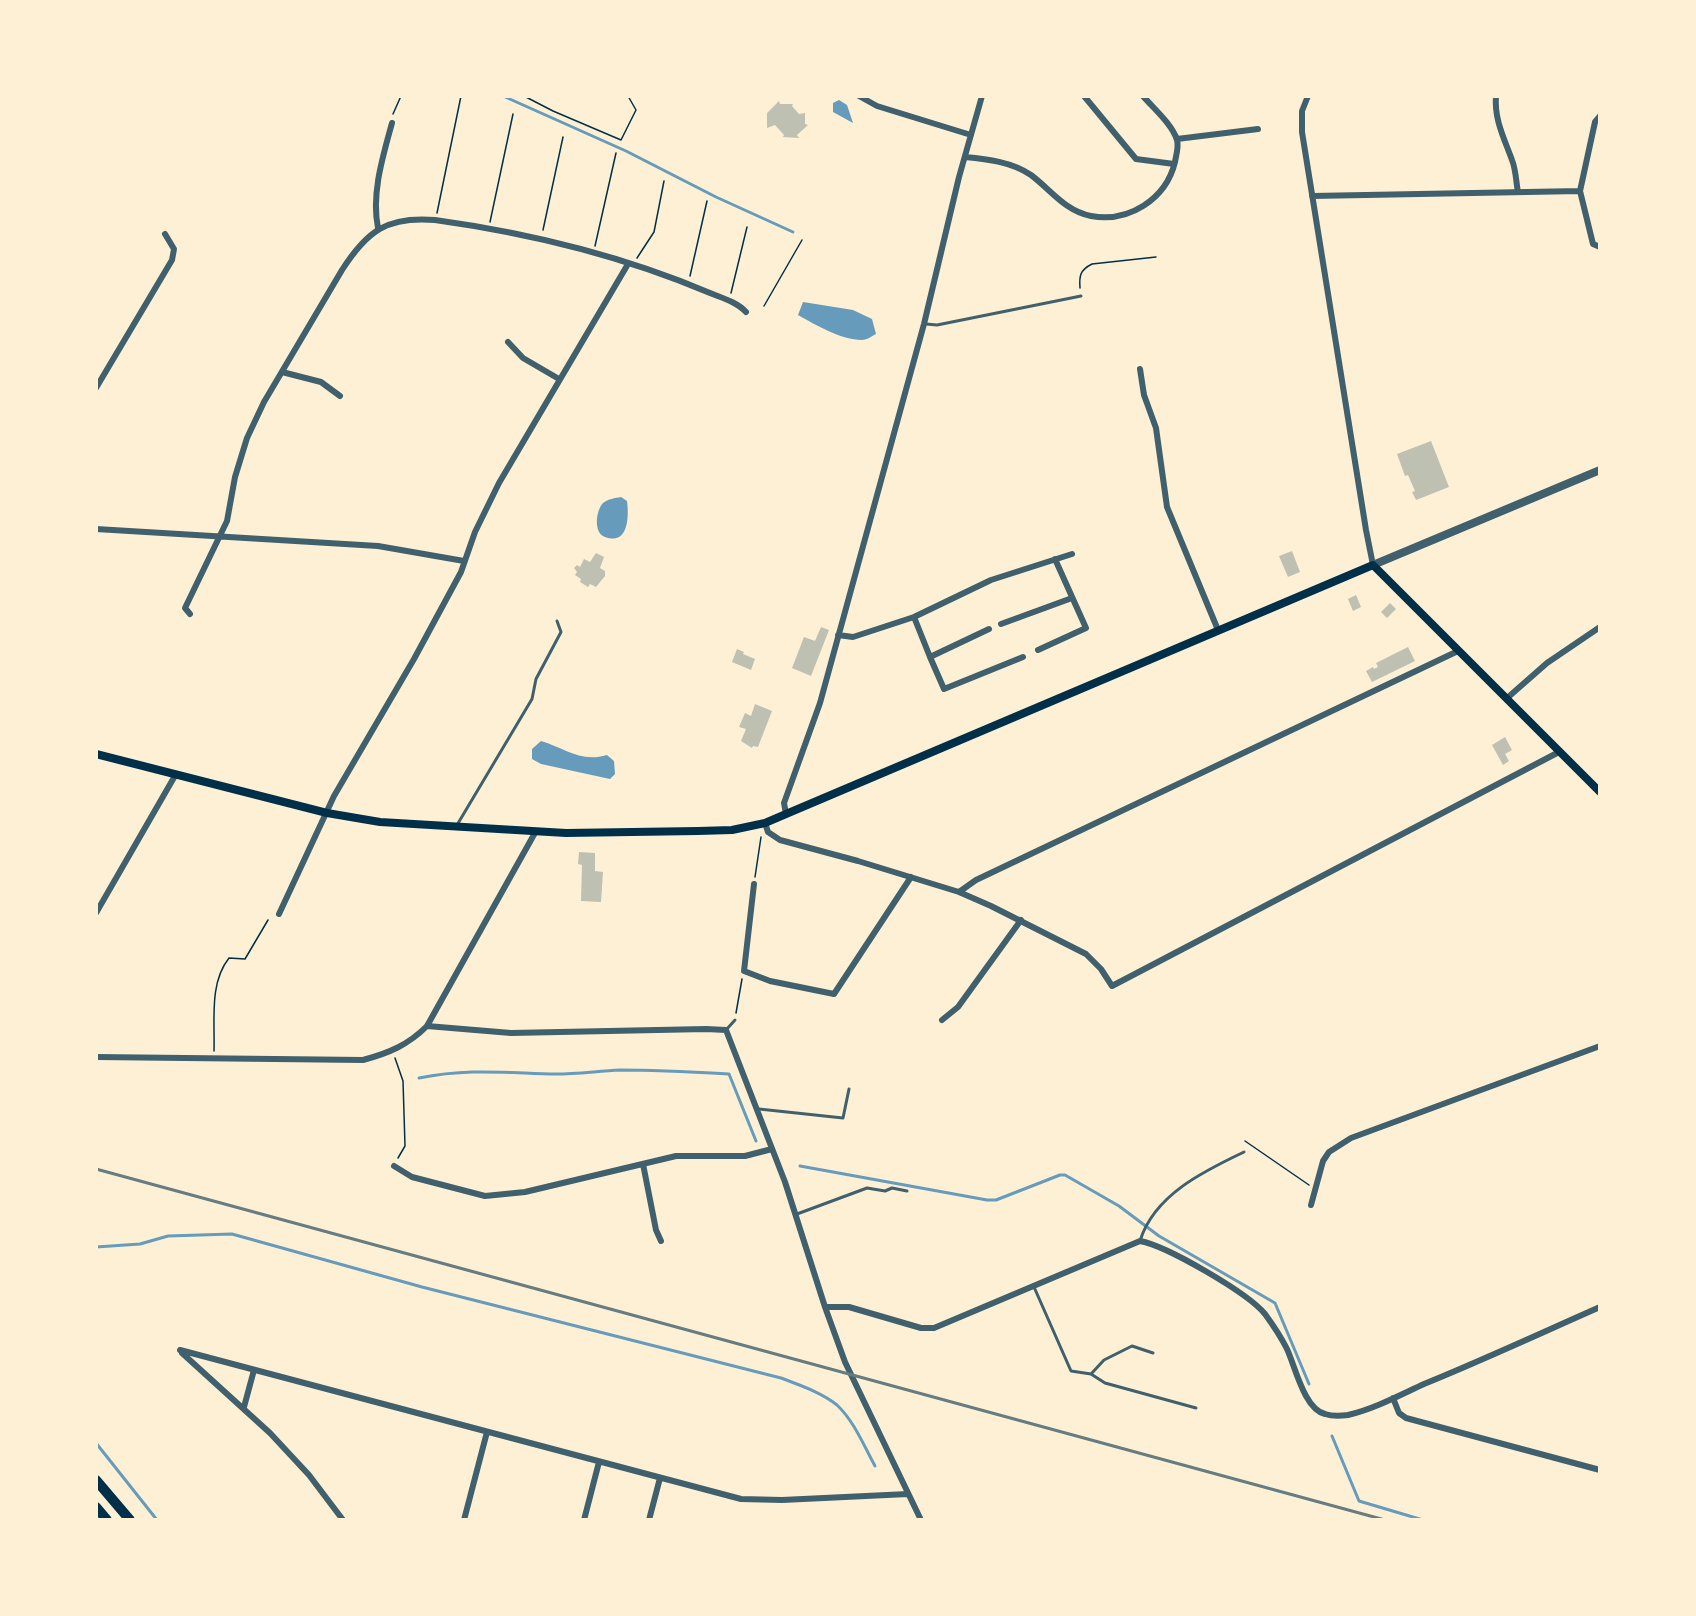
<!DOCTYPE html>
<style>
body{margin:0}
#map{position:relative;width:1696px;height:1616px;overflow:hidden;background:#fdf0d5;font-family:Barlow,sans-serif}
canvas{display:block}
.frame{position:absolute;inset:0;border:98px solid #fdf0d5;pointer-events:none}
</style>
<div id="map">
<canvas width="1696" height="1616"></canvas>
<div class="frame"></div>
</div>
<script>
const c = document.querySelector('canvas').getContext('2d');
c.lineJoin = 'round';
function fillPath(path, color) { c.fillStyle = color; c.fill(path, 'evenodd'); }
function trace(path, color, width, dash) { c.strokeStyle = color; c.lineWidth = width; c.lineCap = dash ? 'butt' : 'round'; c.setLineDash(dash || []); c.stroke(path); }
const water = new Path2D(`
 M839,100L847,105L853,123L833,112V103Z
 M803,302L853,310L872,319L876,334C872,336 867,340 862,340C841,340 816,325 798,315Z
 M621,497L627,501C629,515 629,546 605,537C593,533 596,510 603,503C608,499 615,498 621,497Z
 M541,741C565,748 580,763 607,755L614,761L615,774L610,779L541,764L532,759V749Z`);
const stream = new Path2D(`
 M503,96L626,151L716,197L793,232
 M419,1078C468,1068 507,1073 556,1074C577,1074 598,1071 620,1070C656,1070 693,1072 729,1074L756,1141
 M800,1166L987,1200H996L1060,1175H1065L1119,1206L1159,1236L1275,1303L1309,1384
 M96,1247L140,1244L168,1236L232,1234L422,1287L781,1378C799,1385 821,1392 837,1405C854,1421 864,1446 875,1466
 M1332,1436L1359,1501L1423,1520
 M96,1443L157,1520`);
const building = new Path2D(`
 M779,101L780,104H793L792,106L799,114L805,113V124L808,125L797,135L799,138L783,137L784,135L775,125L767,128V113Z
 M1431,441L1449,487L1416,500L1412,492L1415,491L1408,475L1405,476L1397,454Z
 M1292,551L1300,572L1288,577L1279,556Z
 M596,553L604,557L600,568L605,571V576L596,587L590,584L588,587L580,582L581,579L575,575L577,572L574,568L577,565L580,567L584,559L590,562Z
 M1356,595L1361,607L1353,611L1348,599Z
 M1390,603L1396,609L1387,618L1381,612Z
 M821,627L829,630L811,676L792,668L804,637L815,641Z
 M1408,647L1415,661L1372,682L1366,671L1373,667L1374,669L1378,667L1376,663Z
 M737,649L744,652L743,654L755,659L751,670L732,662Z
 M755,704L772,711L758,747L753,746L752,748L741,741L746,729L739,727L745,713L751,716Z
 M1505,737L1512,750L1505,754L1509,761L1503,765L1492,745Z
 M579,852L595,853V871L603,872L601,902L581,901L582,865L578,864Z`);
const path = new Path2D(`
 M524,96L553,111L621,140L636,110L628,96
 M393,114L401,96
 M437,213L461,96
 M490,222L513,114
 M543,230L563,137
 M595,246L616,153
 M637,258L654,232L664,181
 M690,276L707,201
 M1080,288C1079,276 1080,270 1092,264L1156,257
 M731,293L747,227
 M764,306L802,240
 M755,877L761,837
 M736,1013L742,979
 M214,1051C215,1021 209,983 229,958L245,959L268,920
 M395,1058L403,1081L405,1146L398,1158
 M1245,1141L1309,1185`);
const service = new Path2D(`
 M926,324L937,325L1081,296
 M457,825L532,699L536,679L561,632L557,621
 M726,1030L735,1020
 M759,1109L843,1118L849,1089
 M797,1214L867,1188L885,1191L892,1188L907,1191
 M1140,1241C1154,1195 1204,1171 1244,1152
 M1034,1287L1071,1371L1091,1374L1105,1383L1196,1408
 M1091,1374L1104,1360L1132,1346L1153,1353`);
const minor = new Path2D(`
 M859,96L877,106L971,135
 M1084,96L1136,159L1174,164
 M1308,96L1302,111V132L1366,530L1373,565
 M1496,96C1494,119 1504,138 1512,160C1516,170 1516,182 1518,192
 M1600,116L1595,122L1580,191L1593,244L1600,247
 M1177,139L1258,129
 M965,157C987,159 1012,162 1031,175C1051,190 1065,211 1091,216C1129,223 1166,199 1175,162C1176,155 1179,147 1177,140C1172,124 1153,108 1143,96
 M1312,196L1580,191
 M378,228C371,194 383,156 392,123
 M508,342L523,358L559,379
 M1140,369L1144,395L1156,428L1167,507L1218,630
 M282,372L321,382L340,396
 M96,388L172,260L174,249L165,234
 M96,529L378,546L464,561
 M190,614L185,608L227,521L235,477L247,438L264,402L342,270C367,231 387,216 435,220C529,233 623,256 710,293C722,298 737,302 746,312
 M914,617L930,657L989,629
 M1001,624L1072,598
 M838,635L853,637L914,617L991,580L1072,554
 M1038,650L1086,628L1055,559
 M930,657L944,689L1023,657
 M1506,699L1547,663L1600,627
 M786,814L784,803L820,703L924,324L959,177L982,96
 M765,823L768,832L780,840L858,861L959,892L991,906L1086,954L1101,969L1112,986L1559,752
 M754,884L744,971L770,981L834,994L911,877
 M959,892L976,880L1458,651
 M96,913L176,774
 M279,914L334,796L414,659L461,572L475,532L499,483L628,264
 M942,1020L958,1007L1021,920
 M427,1026L511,1033L706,1029L726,1030L785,1182L825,1307L845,1362L921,1520
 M96,1057L363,1060C389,1053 408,1045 427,1026L536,831
 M643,1164L656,1230L661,1241
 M394,1166L412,1177L485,1196L525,1192L676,1156H745L772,1149
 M1311,1205L1323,1161L1329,1152L1351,1138L1600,1046
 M825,1307H849L921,1328H934L1140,1241C1167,1246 1248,1293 1265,1314C1273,1325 1281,1337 1287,1349C1295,1366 1304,1409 1325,1414C1331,1416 1341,1416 1348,1415C1374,1409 1400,1395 1424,1384C1483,1360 1541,1333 1600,1307
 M180,1350L741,1499L782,1500L908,1494
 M182,1353L270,1433L309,1475L343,1520
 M1393,1398L1399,1413L1406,1418L1600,1470
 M244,1407L254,1370
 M464,1520L487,1432
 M584,1520L599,1462
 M649,1520L660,1478`);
const tertiary = new Path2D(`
 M1373,565L1600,470`);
const secondary = new Path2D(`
 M96,754L327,813L380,822L566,833L698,831L732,830L765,823L786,814L1373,565L1600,792`);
const motorway = new Path2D(`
 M96,1480L130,1520
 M96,1507L107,1520`);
const rail = new Path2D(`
 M96,1169L1385,1520`);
fillPath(water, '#669bbc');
trace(stream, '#669bbc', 3);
fillPath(building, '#bec0b2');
trace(path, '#003049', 1.5);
trace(service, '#3f606c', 3);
trace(minor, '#3f606c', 6);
trace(tertiary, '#3f606c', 8);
trace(secondary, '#003049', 8);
trace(motorway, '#003049', 10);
trace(rail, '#657d81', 3);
</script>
